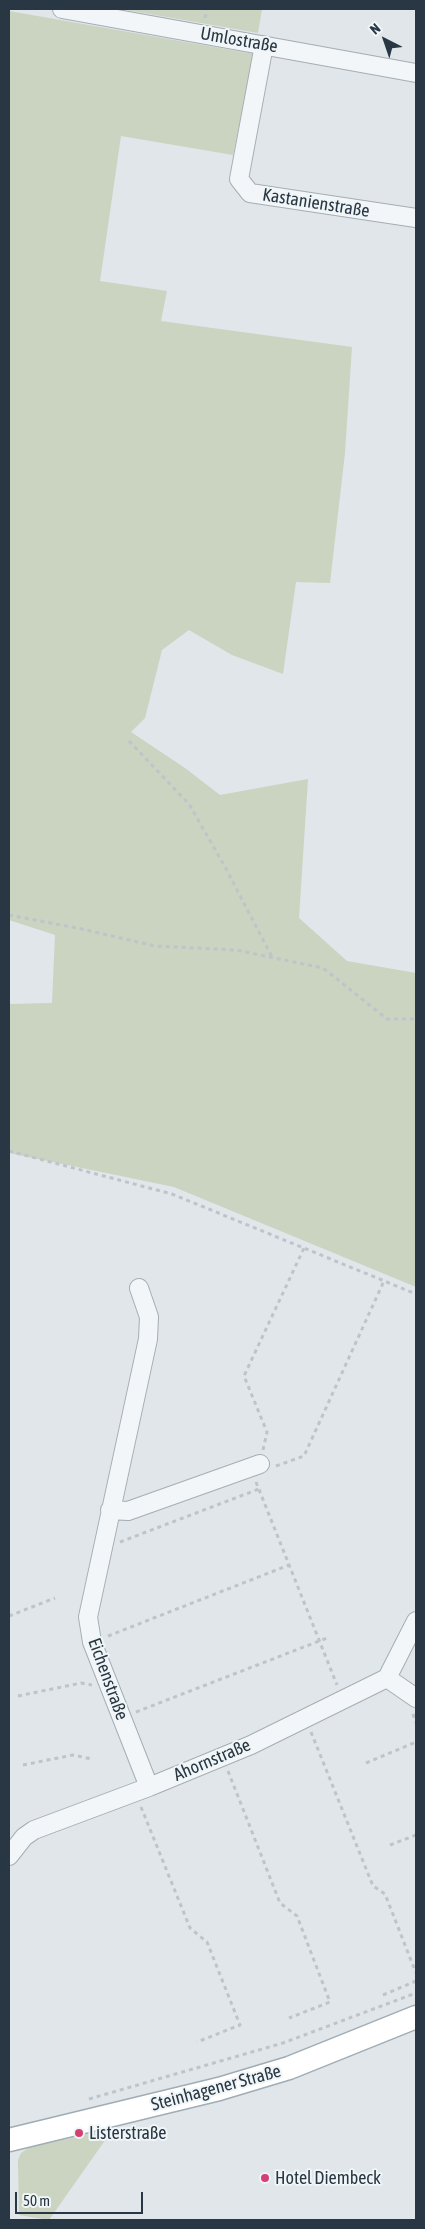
<!DOCTYPE html>
<meta charset="utf-8">
<style>
body{margin:0}
#map{position:relative;width:425px;height:2229px;overflow:hidden;background:#e0e6ea;font-family:"Asap Condensed",sans-serif}
canvas{display:block}
.frame{position:absolute;inset:0;border:10px solid #283743;pointer-events:none}
.north{position:absolute;left:360px;top:15px;width:50px;height:50px;-webkit-text-stroke:4px #f0f5f7;paint-order:stroke;rotate:319deg;font-size:14px;font-weight:700;line-height:20px;text-align:center;color:#283743}
.north::after{content:'';display:block;margin:auto;width:18px;height:22px;background:#283743;clip-path:polygon(50% 0,100% 100%,50% 72%,0 100%)}
.scale{position:absolute;left:15px;top:2192px;width:128px;height:22px;box-sizing:border-box;border:2px solid #283743;border-top:0;padding-left:6px;font-size:15px;line-height:18px;white-space:nowrap;color:#283743;-webkit-text-stroke:4px #f0f5f7;paint-order:stroke}
</style>
<div id="map">
<canvas width="425" height="2229"></canvas>
<div class="frame"></div>
<div class="north">N</div>
<div class="scale">50 m</div>
</div>
<script>
const c = document.querySelector('canvas').getContext('2d');
c.lineJoin = 'round';
function fillPath(path, color) { c.fillStyle = color; c.fill(path, 'evenodd'); }
function trace(path, color, width, dash) { c.strokeStyle = color; c.lineWidth = width; c.lineCap = dash ? 'butt' : 'round'; c.setLineDash(dash || []); c.stroke(path); }
function drawText(font, color, halo, rows, align = 'center') {
  c.font = font + ' "Asap Condensed",sans-serif'; c.lineWidth = 4; c.setLineDash([]); c.textBaseline = 'middle'; c.strokeStyle = halo; c.fillStyle = color; for (const [text, x, y, turn = 0] of rows) {
    c.save(); c.translate(x, y); c.rotate((+turn || 0) * Math.PI / 180); c.textAlign = isNaN(turn) ? turn : align; if (halo) c.strokeText(text, 0, 0); c.fillText(text, 0, 0); c.restore();
  }
}
const green = new Path2D(`
 M121,9H262L258,33Z
 M9,11L254,54L233,155L121,136L100,281L167,291L161,321L352,347L345,453L330,583L296,582L283,674L232,655L189,630L162,650L145,718L131,732L185,768L220,795L308,779L299,918L347,961L416,973V1287L174,1187L9,1153V1004L52,1003L55,935L9,920Z
 M113,2129L49,2220L19,2215L18,2160L21,2153L30,2147Z`);
const path = new Path2D(`
 M205,18L207,9
 M129,741L189,804L224,865L272,957
 M9,915L82,929L155,946L236,950L323,968L387,1019H416
 M9,1151L172,1194L416,1294
 M263,1450L267,1432L244,1376L304,1248
 M276,1466L304,1456L384,1281
 M256,1482L337,1685
 M120,1542L259,1489
 M9,1616L55,1598
 M108,1636L289,1565
 M18,1696L81,1683L92,1685
 M136,1712L327,1638
 M413,1714L416,1723
 M311,1732L373,1886L385,1894L416,1973
 M366,1763L416,1742
 M23,1765L73,1755L92,1759
 M228,1771L280,1903L297,1916L330,2002L289,2018
 M141,1807L190,1928L207,1942L240,2025L197,2042
 M390,1845L416,1835
 M383,1995L416,1981
 M89,2099L283,2043L416,1993`);
const minor = new Path2D(`
 M62,9L416,73
 M264,45L239,179L250,193L416,218
 M139,1288L149,1317L148,1339L88,1617L92,1642L149,1787
 M110,1510L128,1511L260,1464
 M387,1678L416,1621
 M387,1678L416,1698
 M9,1856L24,1837L34,1830L149,1787L251,1745L387,1678`);
const major = new Path2D(`
 M9,2140L219,2089L289,2068L416,2017`);
const markers = [
 [79,2133,5,"#d54072"],
 [265,2178,5,"#d54072"]
];
const streetNames = [
 ["Umlostraße",239,40,10],
 ["Kastanienstraße",316,203,9],
 ["Eichenstraße",108,1679,70],
 ["Ahornstraße",212,1760,-23],
 ["Steinhagener Straße",216,2088,-15]
];
const poiNames = [
 ["Listerstraße",89,2133],
 ["Hotel Diembeck",275,2178]
];
fillPath(green, '#cad4c1');
trace(minor, '#a5aeb5', 20);
trace(major, '#9fadb6', 25);
trace(path, '#bec4c9', 3, [4, 4]);
trace(minor, '#f3f6f8', 18);
trace(major, '#fff', 22);
for (const [x, y, r, color] of markers) { const dot = new Path2D(); dot.arc(x, y, r, 0, 2 * Math.PI); c.fillStyle = color; c.fill(dot); trace(dot, '#f0f5f7', 2); }
drawText('18px', '#283743', '#f0f5f7', streetNames);
drawText('18px', '#283743', '#f0f5f7', poiNames, 'left');
</script>
